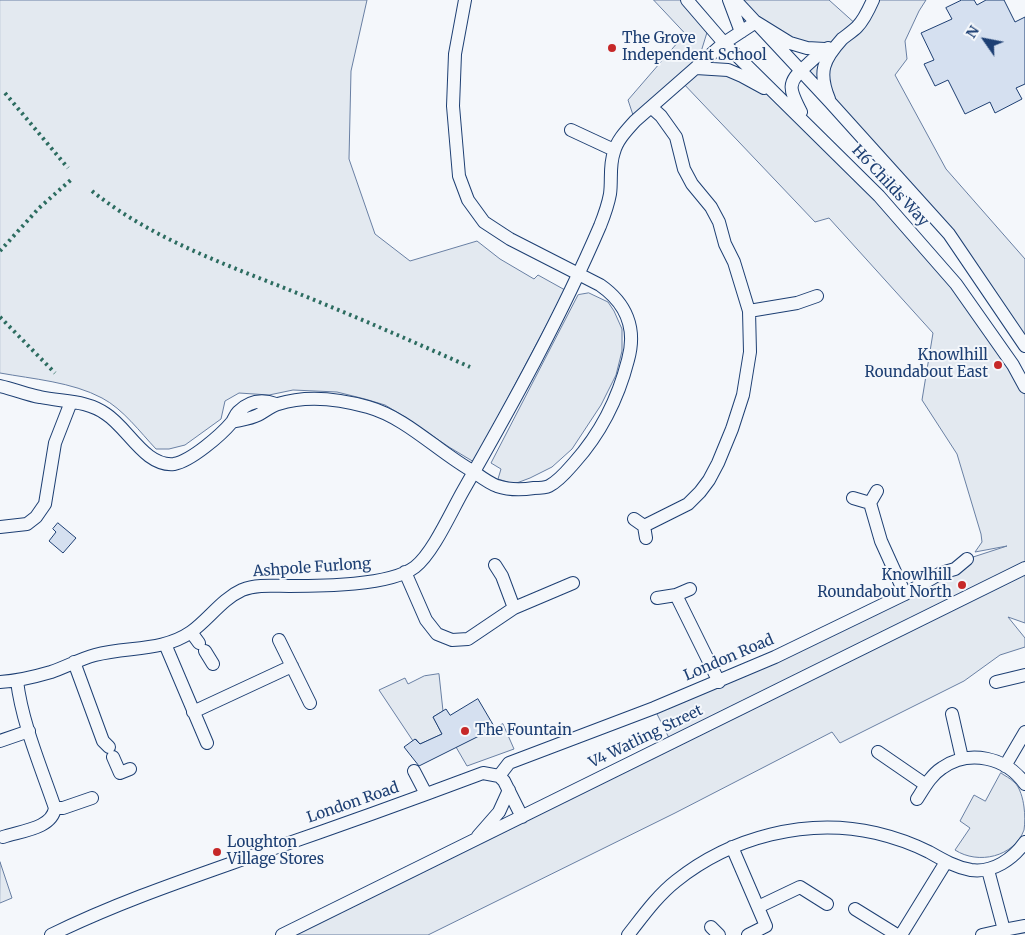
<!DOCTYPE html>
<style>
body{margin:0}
#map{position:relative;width:1025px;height:935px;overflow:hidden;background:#f4f7fb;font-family:Merriweather,serif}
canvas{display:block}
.north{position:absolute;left:960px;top:15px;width:50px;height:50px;-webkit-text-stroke:4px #f4f7fb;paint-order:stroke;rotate:303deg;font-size:14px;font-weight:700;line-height:20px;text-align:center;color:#1d3f73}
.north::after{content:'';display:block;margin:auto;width:18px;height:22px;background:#1d3f73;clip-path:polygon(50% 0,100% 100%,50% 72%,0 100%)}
</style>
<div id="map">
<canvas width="1025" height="935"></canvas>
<div class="north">N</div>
</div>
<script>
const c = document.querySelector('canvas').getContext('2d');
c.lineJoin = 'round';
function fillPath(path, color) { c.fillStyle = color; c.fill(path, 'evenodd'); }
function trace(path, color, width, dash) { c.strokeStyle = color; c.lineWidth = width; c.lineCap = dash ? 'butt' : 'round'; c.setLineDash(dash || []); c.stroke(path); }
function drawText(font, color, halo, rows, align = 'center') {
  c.font = font + ' Merriweather,serif'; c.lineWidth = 4; c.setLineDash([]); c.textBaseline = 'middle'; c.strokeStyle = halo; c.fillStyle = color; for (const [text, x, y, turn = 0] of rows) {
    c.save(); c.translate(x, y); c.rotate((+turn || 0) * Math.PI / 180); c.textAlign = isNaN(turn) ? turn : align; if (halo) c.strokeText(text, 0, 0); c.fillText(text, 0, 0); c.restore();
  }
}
const green = new Path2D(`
 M0,0H367L351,71L349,159L375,234L410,261L477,241L500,259L534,279L538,275L565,290L474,462L449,447L405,417L385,405L365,399L337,392L293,390L269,395L239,393L225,401L221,419L185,445L169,449H156C140,432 123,409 102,398C72,382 33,379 0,373Z
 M654,0H687L709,26L696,68L728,70L779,96L956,284L1025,387V623L1008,617L1025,638V647L1000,655L964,681L840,743L832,732L675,813L428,935H292L671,742L654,708L719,682L967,559L1007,546L975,552L982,542L981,534L957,454L922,400L933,333L829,218L815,222L681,81L635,121L628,100L685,34Z
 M735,0H829L858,26L873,0H926L919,11L905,41L907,59L895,75L946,169L1025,259V346L949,234L800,71L824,50L790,43Z
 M589,293L608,302L614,311L622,329V351L616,375L601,405L572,449L552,467L530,478L514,484L498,479L501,469L491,463L578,295Z
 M439,674L443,711L433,717L442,734L420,744L416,739L413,741L379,690L405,678L408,684L424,676Z
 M503,724L514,749L467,766L456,747Z
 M1001,773C1005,776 1010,778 1014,782C1020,787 1023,799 1024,807C1025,814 1025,824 1024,830C1014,857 978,865 955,850L970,828L960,821L974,795L985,801Z
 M0,862L12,898L0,903Z`);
const building = new Path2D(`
 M962,0H974L977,5L986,0H1004L1015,22L1025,17V84L1016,88L1022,99L995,113L990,102L965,114L948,80L935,86L924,64L934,60L921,33L952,19L946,8Z
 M58,523L76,538L63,553L49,541L56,532L53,529Z
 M478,699L495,728L419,766L404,747L415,739L420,744L442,734L433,717L446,709L450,715Z`);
const minor = new Path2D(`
 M687,0L724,43L879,196L956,284L1013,365L1025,387
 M729,0L741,32
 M735,0L830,102L949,234L1025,346
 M696,68L728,70L742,76L764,88
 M829,99C818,72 823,60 842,39C847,35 853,31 857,27C864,20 869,9 873,0
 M801,112C789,89 786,83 807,65C814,59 820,52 828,48
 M571,130L614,150
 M749,311L797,303L817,296
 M0,386C14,389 27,395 40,397C63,402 87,400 106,414C128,428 145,467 174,464C191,461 221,435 232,422C234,419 235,415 238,412C249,401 262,399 276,404
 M232,422C240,420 250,419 258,415C264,412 271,406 278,404C306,395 340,399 368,407C407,418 438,452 474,472C481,477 489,483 497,486C509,490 521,490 534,488C539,488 545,488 549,486C559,481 567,471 574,463C601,433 618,399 628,360C637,328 626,303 600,285L510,239L484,222L468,200L459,176L453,106L455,54L465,0
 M853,498L870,503
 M870,503L881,541L905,594
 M870,503L877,491
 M634,519L644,526L646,538
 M644,526L688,504L700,492L709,480L718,463L732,429L743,395L750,352L749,311L734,262L725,244L719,222L711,207L692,184L684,169L676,137L661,116L651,107
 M0,527L27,524L36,517L45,504L55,443L71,402
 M495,565L502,576L514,608
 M405,572L426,620L437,634L452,640L468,639L514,608L573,583
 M676,595L690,589
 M657,598L676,595L719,682
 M191,632L199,643
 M279,640L310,703
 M165,644L207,743
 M205,651L213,664
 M74,662L103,741L109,747
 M0,682C17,681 34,677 51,672C66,667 80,659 95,655C128,646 162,652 191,632C209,619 222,599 242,590C257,584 274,586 289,586C320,586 390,586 415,567C433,553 451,512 463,491C512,405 561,317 600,226C604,216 608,205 610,194C612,180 609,166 614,152C617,140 627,130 635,121L724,43L756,22L790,43L807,48L825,49
 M996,682L1025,675
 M193,712L292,666
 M952,714L962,758
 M0,741L29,731
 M878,752L926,785
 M113,757L120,773L130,769
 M1005,766L1025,732
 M414,771L426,794
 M499,776L509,763L654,708L775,657L905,594L941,573L955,569L967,559
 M917,799C924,788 931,775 942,768C969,749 1006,757 1025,784
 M55,808H63L92,798
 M478,836L499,812L509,790
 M3,837C20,831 52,829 55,808C41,767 22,723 17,681
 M732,847L766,926L748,935
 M988,870L1004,930L1025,926
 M758,907L800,887L827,904
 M855,909L897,935
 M711,927L719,935
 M51,935C120,901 193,877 266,851C339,826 411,800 483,773L499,776L504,781L522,817
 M282,935L1025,568
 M628,935C643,916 657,896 676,881C731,837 807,817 876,833C893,837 913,844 929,852C943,860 955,867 971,870C993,873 1013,859 1025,842
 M901,935L946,862
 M982,935L1004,930`);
const hedge = new Path2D(`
 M5,93L68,168
 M92,191C153,240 230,266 302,295C359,318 414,342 470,367
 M0,251L39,208L73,178
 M0,317L55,373`);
const markers = [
 [612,48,5,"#c62828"],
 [998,365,5,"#c62828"],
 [962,585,5,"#c62828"],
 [465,731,5,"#c62828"],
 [217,852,5,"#c62828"]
];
const poiNames = [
 ["The Grove",622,39],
 ["Independent School",622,56],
 ["Knowlhill",988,356,"right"],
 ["Roundabout East",988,373,"right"],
 ["Knowlhill",952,576,"right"],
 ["Roundabout North",952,593,"right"],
 ["The Fountain",475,731],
 ["Loughton",227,843],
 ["Village Stores",227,860]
];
const streetNames = [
 ["H6 Childs Way",890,186,47],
 ["Ashpole Furlong",312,568,-4],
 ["London Road",729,658,-23],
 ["V4 Watling Street",646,737,-26],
 ["London Road",353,803,-19]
];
fillPath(green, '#e3e9f0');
trace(green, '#687fa3', 1);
fillPath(building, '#d5e0f0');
trace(building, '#1d3f73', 1);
trace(minor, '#1d3f73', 14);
trace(minor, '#f4f7fb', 12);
trace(hedge, '#2c6c60', 4, [2.5, 4]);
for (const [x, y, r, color] of markers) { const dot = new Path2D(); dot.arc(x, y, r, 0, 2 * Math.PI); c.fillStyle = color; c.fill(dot); trace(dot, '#f4f7fb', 2); }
drawText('15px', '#1d3f73', '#f4f7fb', poiNames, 'left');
drawText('15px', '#1d3f73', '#f4f7fb', streetNames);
</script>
